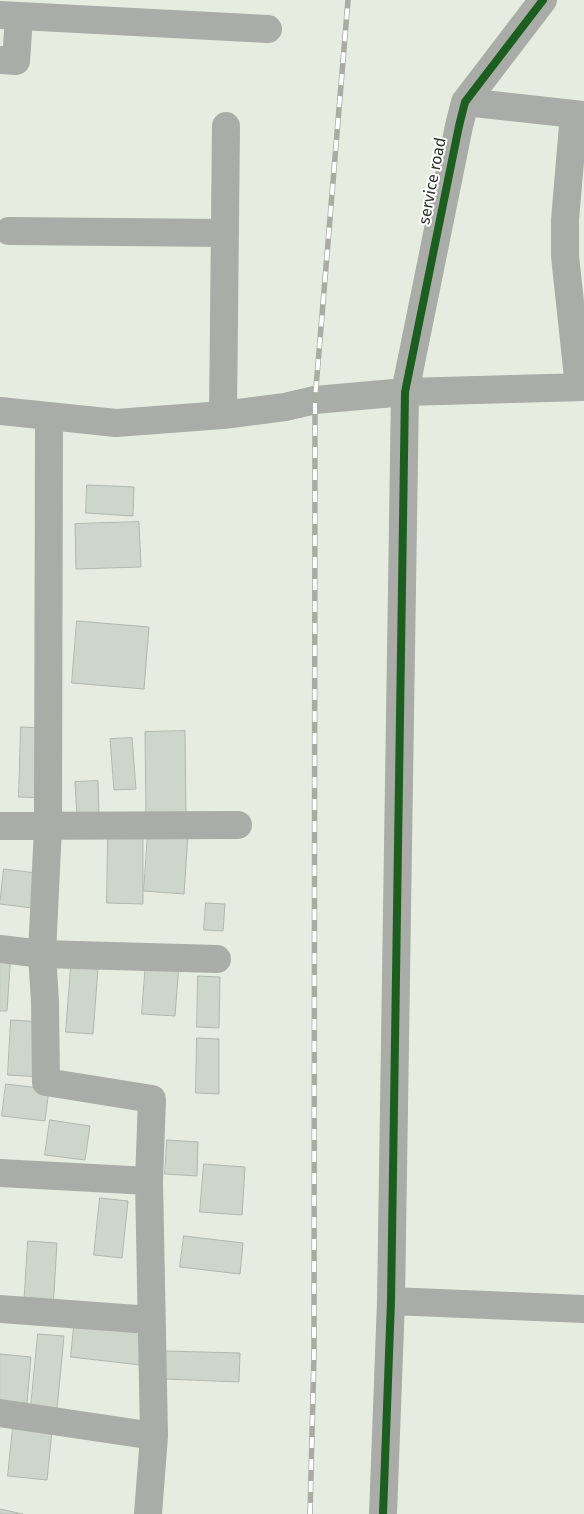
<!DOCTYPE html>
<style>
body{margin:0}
canvas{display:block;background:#e6ede0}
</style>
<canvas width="584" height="1514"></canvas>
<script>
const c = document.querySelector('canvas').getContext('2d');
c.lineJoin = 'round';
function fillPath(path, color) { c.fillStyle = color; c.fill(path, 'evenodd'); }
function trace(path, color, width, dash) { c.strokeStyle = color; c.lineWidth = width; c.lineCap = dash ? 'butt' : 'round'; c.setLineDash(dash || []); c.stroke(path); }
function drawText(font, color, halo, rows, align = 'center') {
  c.font = font + ' "Fira Sans",sans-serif'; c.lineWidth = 4; c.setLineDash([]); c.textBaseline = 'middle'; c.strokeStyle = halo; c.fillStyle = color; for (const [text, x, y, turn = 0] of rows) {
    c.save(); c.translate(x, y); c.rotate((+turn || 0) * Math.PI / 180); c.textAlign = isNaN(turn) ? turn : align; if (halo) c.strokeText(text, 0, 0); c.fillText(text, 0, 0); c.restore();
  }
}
const building = new Path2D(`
 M87,485L134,487L133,516L86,513Z
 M139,522L141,567L76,569L75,524Z
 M77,621L149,627L144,689L72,683Z
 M21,727L47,728L45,798L19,797Z
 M185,731L186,815H146L145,732Z
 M132,738L136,789L114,790L110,739Z
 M98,781L99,815L77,816L75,782Z
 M148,832L188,835L184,894L144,891Z
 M108,836L143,837V904L107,903Z
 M4,869L44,874L40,909L0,904Z
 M206,903L225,904L223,931L204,930Z
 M0,951L11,952L7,1011H0Z
 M146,961L179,964L175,1016L142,1014Z
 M71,967L98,969L93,1034L66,1032Z
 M198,976L220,977L219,1028L197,1027Z
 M11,1020L44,1022L41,1077L8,1075Z
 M197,1038L219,1039V1094L196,1093Z
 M6,1084L49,1089L45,1121L2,1116Z
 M50,1120L90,1126L85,1160L45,1155Z
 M167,1140L198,1142L197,1176L165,1174Z
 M204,1164L245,1167L242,1215L200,1212Z
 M100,1198L128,1201L122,1258L94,1255Z
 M184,1236L243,1243L240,1274L180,1267Z
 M28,1241L57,1243L53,1309L24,1307Z
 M74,1326L152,1334L149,1366L71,1357Z
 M38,1334L64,1336L57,1410L31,1407Z
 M166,1351L240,1353L239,1382L165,1379Z
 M0,1354L31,1357L27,1403L0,1401Z
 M13,1427L52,1431L47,1480L8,1476Z
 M0,1509L23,1514H0Z`);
const minor = new Path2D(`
 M0,15L268,29
 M0,60L16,61L19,17
 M465,102L584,115
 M574,114L565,220V256L579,387
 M9,231L225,233
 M0,411L116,423L223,415L285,407L315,400L405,392L584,387
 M223,415L226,126
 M0,826L238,825
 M0,949L42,954L217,959
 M0,1173L149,1181
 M391,1301L584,1309
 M0,1309L151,1320
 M0,1413L154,1436L149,1181L152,1099L46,1082L45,1002L42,954L48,827L49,417
 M148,1514L154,1436
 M383,1514L391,1301L405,392L459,126L465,102L543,0`);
const rail = new Path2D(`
 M310,1514L314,1355L315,400L348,0`);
const cycleway = new Path2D(`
 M383,1514L391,1301L405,392L459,126L465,102L543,0`);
const streetNames = [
 ["service road",433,181,-79]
];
fillPath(building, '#ced6cc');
trace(building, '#b0b7ad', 1);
trace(minor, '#aaaca7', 28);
trace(rail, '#aaaca4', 5.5);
trace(rail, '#fff', 4, [11]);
trace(cycleway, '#1b5e20', 8);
drawText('16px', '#30352c', '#fff', streetNames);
</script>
